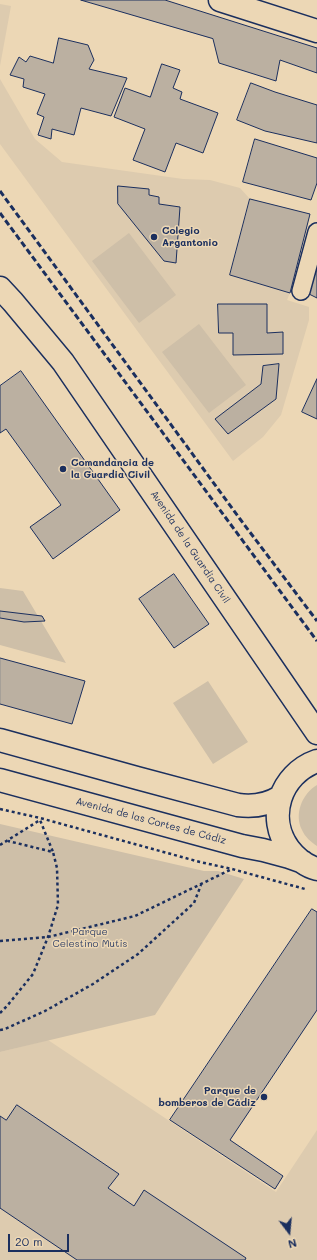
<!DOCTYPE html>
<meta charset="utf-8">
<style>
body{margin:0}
#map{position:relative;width:317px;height:1260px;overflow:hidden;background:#ecd7b5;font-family:Mali,sans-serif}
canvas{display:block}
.north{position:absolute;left:269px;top:1212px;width:40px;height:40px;-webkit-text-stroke:3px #ecd7b5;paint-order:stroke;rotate:164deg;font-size:11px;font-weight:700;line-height:16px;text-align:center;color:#1b2f5e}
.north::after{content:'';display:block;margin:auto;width:14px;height:18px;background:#1b2f5e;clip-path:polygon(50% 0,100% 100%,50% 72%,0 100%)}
.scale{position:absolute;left:8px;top:1234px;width:61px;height:18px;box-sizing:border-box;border:2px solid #1b2f5e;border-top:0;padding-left:5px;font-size:12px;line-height:14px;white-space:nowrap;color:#1b2f5e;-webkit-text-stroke:3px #ecd7b5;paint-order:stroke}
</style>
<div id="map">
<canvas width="317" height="1260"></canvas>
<div class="north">N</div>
<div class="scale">20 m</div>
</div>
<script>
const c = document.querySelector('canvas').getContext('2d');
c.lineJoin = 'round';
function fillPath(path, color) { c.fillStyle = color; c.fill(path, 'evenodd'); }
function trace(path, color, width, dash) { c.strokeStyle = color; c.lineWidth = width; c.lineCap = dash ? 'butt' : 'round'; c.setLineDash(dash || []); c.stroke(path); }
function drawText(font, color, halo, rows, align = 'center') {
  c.font = font + ' Mali,sans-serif'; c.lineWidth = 3; c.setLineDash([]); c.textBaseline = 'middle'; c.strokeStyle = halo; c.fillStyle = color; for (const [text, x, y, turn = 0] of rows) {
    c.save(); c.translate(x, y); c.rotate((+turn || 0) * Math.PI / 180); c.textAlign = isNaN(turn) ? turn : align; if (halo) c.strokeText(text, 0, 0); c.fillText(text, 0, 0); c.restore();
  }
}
const built = new Path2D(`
 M0,4L11,6L0,66Z
 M0,79L35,139L62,162L183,179L210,180L240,188L250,199L230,275L290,293L287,300L309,307V320L281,415L263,437L233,461L0,144Z
 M48,1040L276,1192L317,1130V1260H0V1052Z`);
const green = new Path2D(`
 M129,233L176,295L139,323L92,261Z
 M199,324L246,385L209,413L162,352Z
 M0,588L23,591L66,663L0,645Z
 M208,681L248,742L213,764L173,703Z
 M317,785V846C311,842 305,837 302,830C294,814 302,794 317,785Z
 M0,824L204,871H218L244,879L155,1015L0,1052Z`);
const building = new Path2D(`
 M81,0H165L317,48V73L280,60L276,81L219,63L213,39Z
 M59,38L88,45L94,60L89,69L127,78L111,116L81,108L74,135L52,129L51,139L38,135L44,117L37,114L45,94L23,87L24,79L10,75L19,57L26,62L30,56L53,63Z
 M162,64L180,70L173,88L182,92L180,99L218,113L203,153L176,143L165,172L133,160L145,129L114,117L125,88L150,97Z
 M251,83L275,92L317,105V143L265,131L237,120Z
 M255,139L317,158V183L311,200L243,182Z
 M118,186L149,189V195L159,197V204L180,207L176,263L164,261L118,204Z
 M250,199L310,214L290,293L230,275Z
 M317,268V298L309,294Z
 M218,304H267V333L283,332V354L233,355V333H219Z
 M279,364L276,399L228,434L215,419L261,384L263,366Z
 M21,371L120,510L53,559L30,527L61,505L6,429L0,433V386Z
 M317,379V419L302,412Z
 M174,574L209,624L174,648L139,599Z
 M0,611L42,616L45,621L24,622L0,618Z
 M0,658L85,681L72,724L0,704Z
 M312,909L317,912V1010L230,1140L283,1176L275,1189L170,1120Z
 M17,1105L119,1174L108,1188L134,1206L144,1190L246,1258L245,1260H77L0,1208V1116L6,1120Z`);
const path = new Path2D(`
 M0,809L40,818L200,862L232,869L305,889
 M0,845L40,820L53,852L8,841
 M0,941L48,937L135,916L232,869
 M0,1013L7,1006L33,974L48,937L58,905L57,868L53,852
 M0,1030L5,1029L45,1011L93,984L138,954L194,903L201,885`);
const minor = new Path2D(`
 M301,291L317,232`);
const tertiary = new Path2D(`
 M220,0L317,31`);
const secondary = new Path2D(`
 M0,288L13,302L63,362L317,733
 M0,740L137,778L238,805C253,807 267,805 280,797
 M317,761C280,774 266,818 289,849C296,858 306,866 317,869
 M0,780L242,846L263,850L289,857L303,862`);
const rail = new Path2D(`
 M0,191L240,519L317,621
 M0,213L317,641`);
const markers = [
 [154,237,4,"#1b2f5e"],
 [63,469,4,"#1b2f5e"],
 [264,1097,4,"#1b2f5e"]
];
const poiNames = [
 ["Colegio",162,231],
 ["Argantonio",162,243],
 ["Comandancia de",71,463],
 ["la Guardia Civil",71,475],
 ["Parque de",256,1091,"right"],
 ["bomberos de Cádiz",256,1103,"right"]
];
const streetNames = [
 ["Avenida de la Guardia Civil",190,547,56],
 ["Avenida de las Cortes de Cádiz",151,821,15]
];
const parkNames = [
 ["Parque",90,932],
 ["Celestino Mutis",90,944]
];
fillPath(built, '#ddcbaf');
fillPath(green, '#cebfa8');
fillPath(building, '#bbb0a1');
trace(building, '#1b2f5e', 1);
trace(minor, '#1b2f5e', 20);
trace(tertiary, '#1b2f5e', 25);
trace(secondary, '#1b2f5e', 25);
trace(path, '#1b2f5e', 2.5, [3, 3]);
trace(minor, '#ecd7b5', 17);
trace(tertiary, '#ecd7b5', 22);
trace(secondary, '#ecd7b5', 22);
trace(rail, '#1b2f5e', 3, [6, 3]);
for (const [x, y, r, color] of markers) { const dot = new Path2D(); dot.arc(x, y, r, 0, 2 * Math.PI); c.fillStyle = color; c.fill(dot); trace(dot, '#ecd7b5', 1.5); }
drawText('bold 10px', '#1b2f5e', '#ecd7b5', poiNames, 'left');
drawText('10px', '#1b2f5e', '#ecd7b5', streetNames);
drawText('10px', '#364569', '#ecd7b5', parkNames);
</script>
